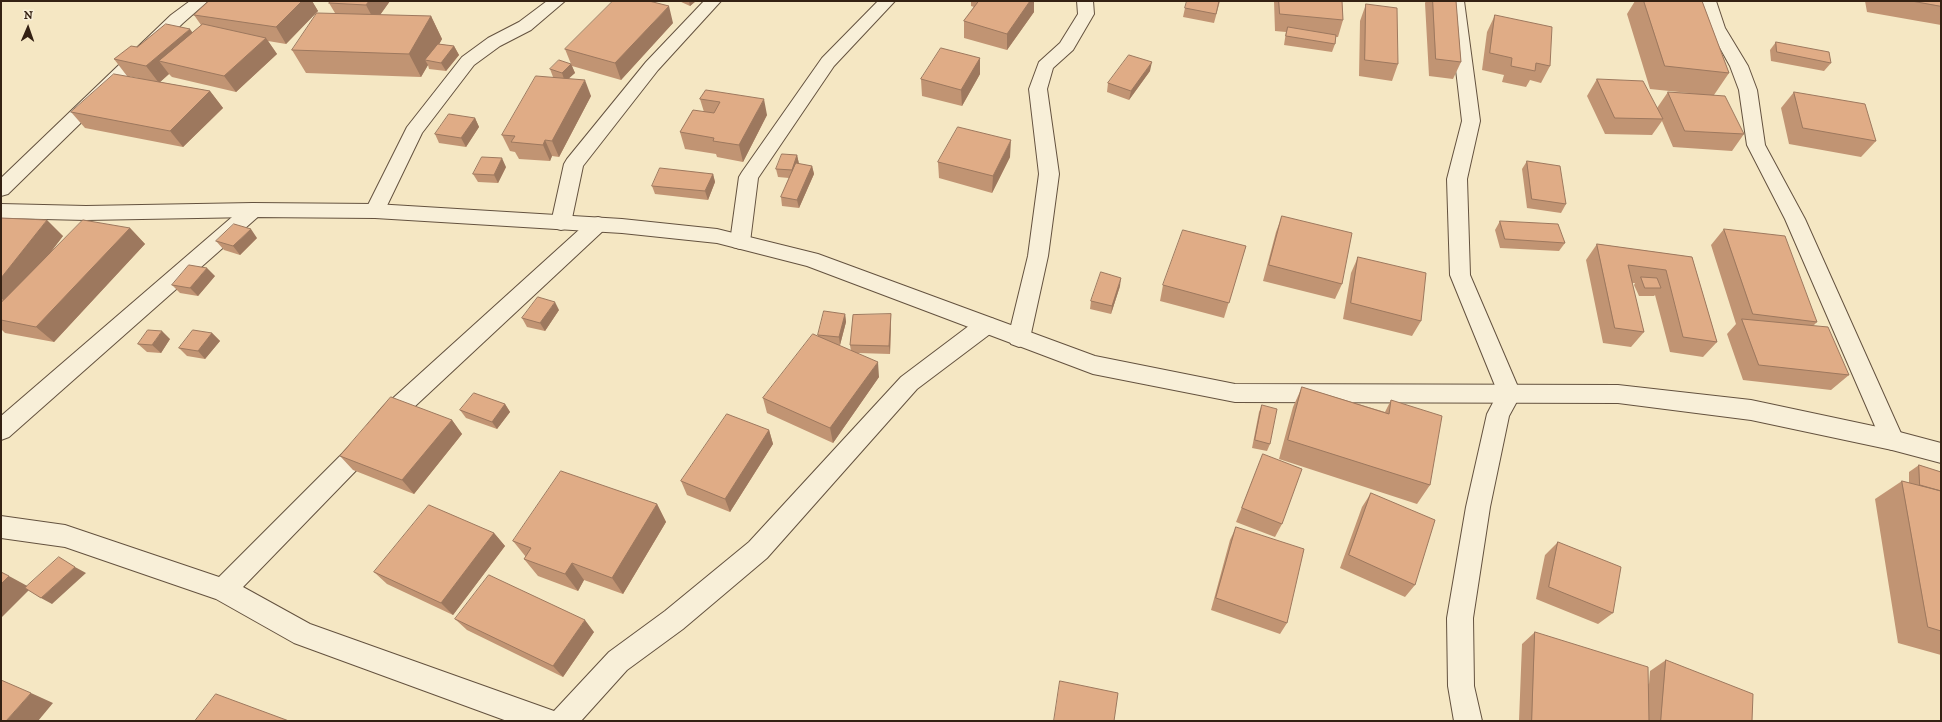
<!DOCTYPE html>
<style>
body{margin:0}
#map{position:relative;width:1942px;height:722px;overflow:hidden;background:#f5e7c3;font-family:"IM FELL DW Pica",serif}
canvas{display:block}
.frame{position:absolute;inset:0;border:2px solid #342113;pointer-events:none}
.north{position:absolute;left:8px;top:8px;width:40px;height:40px;-webkit-text-stroke:3px #f8efd8;paint-order:stroke;rotate:2deg;font-size:11px;font-weight:700;line-height:16px;text-align:center;color:#342113}
.north::after{content:'';display:block;margin:auto;width:14px;height:18px;background:#342113;clip-path:polygon(50% 0,100% 100%,50% 72%,0 100%)}
</style>
<div id="map">
<canvas width="1942" height="722"></canvas>
<div class="frame"></div>
<div class="north">N</div>
</div>
<script>
const c = document.querySelector('canvas').getContext('2d');
c.lineJoin = 'round';
function trace(path, color, width, dash) { c.strokeStyle = color; c.lineWidth = width; c.lineCap = dash ? 'butt' : 'round'; c.setLineDash(dash || []); c.stroke(path); }
function fillPath(path, color) { c.fillStyle = color; c.fill(path, 'evenodd'); }
const minor = new Path2D(`
 M190,1H208L183,23L8,194L1,196V178L171,15Z
 M547,1H565L531,30L500,46L474,65L422,133L382,216L375,218L368,216L365,211L407,127L462,57L488,38L519,22Z
 M704,1H721L658,70L583,166L571,223L568,228L561,230L554,228L551,223L564,164L567,159L646,62Z
 M878,1H895L834,66L758,178L750,242L747,247L740,249L733,247L730,242L739,177L742,172L822,58Z
 M1077,1H1093L1094,14L1073,50L1053,68L1047,89L1059,174L1048,256L1030,338L1027,344L1019,347L1011,344L1008,338L1028,256L1039,174L1029,89L1039,62L1060,43L1078,14Z
 M1448,1H1464L1480,121L1467,179L1470,275L1521,394L1509,416L1490,507L1473,618L1474,686L1482,721H1454L1448,686L1447,618L1466,507L1487,414L1498,393L1450,275L1447,179L1462,121Z
 M1700,1H1716L1725,28L1748,66L1757,90L1765,145L1805,219L1904,440L1900,447L1892,450L1884,447L1785,219L1747,145L1739,90L1730,66L1709,28Z
 M253,203L260,205L263,210L260,215L9,437L1,440V416L246,205Z
 M598,217L605,219L608,224L605,229L397,423L374,452L243,587L310,624L554,711L609,652L665,611L749,542L901,377L978,319L986,317L994,319L997,325L994,331L917,389L767,558L683,629L627,670L581,721H507L294,643L216,599L65,547L1,538V516L65,525L219,577L358,438L381,409L591,219Z`);
const tertiary = new Path2D(`
 M253,203L375,204L622,219L717,229L818,254L1095,356L1235,384L1618,385L1751,400L1892,430L1941,443V463L1892,450L1751,420L1618,403L1235,402L1093,374L807,266L717,243L622,233L375,218L253,217L86,220L1,218V204L86,206Z`);
const wall = new Path2D(`
 M209,1H312L318,11L286,44L268,41L277,54L236,92L172,77L169,74L160,82L210,91L223,108L183,147L85,128L71,112L138,78L127,76L114,59L137,47L192,33L201,25L194,15Z
 M331,1H390L380,15L431,16L442,39L439,44L454,46L459,55L446,71L429,69L428,65L421,77L306,73L292,50L335,13L329,3Z
 M679,1H696L690,6Z
 M971,1H1034V12L1007,50L964,38V21L974,7L971,6Z
 M1220,1L1214,23L1183,17L1185,8Z
 M1274,1H1342L1343,20L1338,37H1336L1335,44L1332,52L1284,45L1286,32L1275,31Z
 M1426,1H1456L1461,62L1453,79L1429,76L1425,3Z
 M1635,1H1702L1729,73L1714,95L1744,134L1732,151L1673,147L1662,121L1652,135L1605,134L1587,96L1597,79L1657,108L1668,92L1689,93L1650,89L1627,14Z
 M1865,1H1941V25L1867,12Z
 M1366,4L1398,64L1392,81L1359,76L1360,21Z
 M1495,15L1550,66L1541,83L1530,80L1526,87L1502,82L1504,75L1482,70L1487,32Z
 M673,23L621,80L572,66L575,73L568,78L591,96L559,157L552,156L550,161L519,159L515,152L510,151L502,135L553,77L550,69L571,64L565,49Z
 M1776,42L1831,63L1824,71L1771,61L1770,50Z
 M980,58V74L962,106L922,96L921,79Z
 M1150,71L1129,100L1107,92L1108,83Z
 M706,90L767,115L743,162L717,157L716,154L685,149L680,132L704,112L700,99Z
 M1794,92L1876,141L1861,157L1789,144L1781,108Z
 M475,118L479,127L466,147L439,143L435,134Z
 M797,155L799,164L812,166L814,174L799,208L782,206L781,197L789,178L778,177L776,169Z
 M1010,157L992,193L939,178L938,162Z
 M1527,161L1566,204L1561,213L1527,208L1522,169Z
 M506,167L498,183L478,182L473,174Z
 M713,174L715,182L708,200L655,194L652,186Z
 M1282,216L1342,284L1335,299L1263,281L1276,232Z
 M1,218L63,236L50,253L130,228L145,244L54,342L5,333L1,329Z
 M1500,221L1565,243L1559,251L1500,248L1495,230Z
 M1724,229L1817,322L1813,326L1849,375L1831,390L1743,380L1727,334L1736,324L1711,245Z
 M257,238L240,255L224,250L216,241Z
 M1597,244L1692,257L1717,342L1703,357L1670,352L1655,295L1654,296H1639L1634,285L1635,283H1632L1644,332L1631,347L1603,343L1586,260Z
 M1246,246L1224,318L1160,301L1163,285Z
 M1358,257L1421,321L1412,336L1343,319L1351,273Z
 M215,276L198,296L180,293L172,285Z
 M1120,286L1111,314L1090,309L1091,301Z
 M559,310L545,331L527,327L522,318Z
 M845,314L846,322L840,345H837L851,351L850,345L891,314V322L890,354L858,353L879,377L833,443L767,413L763,398L818,336V335Z
 M212,333L220,341L205,359L187,356L179,348Z
 M170,339L161,353L147,352L138,344Z
 M1302,387L1385,412L1391,400L1430,485L1417,504L1279,459L1293,407Z
 M505,404L510,412L497,429L466,418L460,410Z
 M1262,405L1270,444L1267,451L1252,448L1259,412Z
 M452,420L462,434L414,494L353,470L340,456Z
 M769,430L773,444L730,512L687,495L681,481Z
 M1263,454L1282,524L1275,537L1236,522Z
 M1919,465L1941,472V655L1898,643L1875,499L1902,481L1909,483V472Z
 M1371,493L1415,585L1405,597L1340,568L1362,507Z
 M657,504L666,522L623,594L584,580L578,591L538,576L524,559L526,557L513,541Z
 M1236,527L1287,623L1280,634L1211,610L1230,540Z
 M494,533L505,546L453,615L387,584L374,572Z
 M1558,542L1613,613L1598,624L1536,599L1545,555Z
 M455,619L594,632L563,677L467,630Z
 M1535,632L1649,684L1650,671L1666,660L1752,721H1519L1522,644Z`);
const shadedWall = new Path2D(`
 M302,1H312L318,11L286,44L276,27Z
 M369,1H390L375,22L366,5Z
 M689,1H696L690,6Z
 M1030,1H1034V12L1007,50V34Z
 M669,6L673,23L621,80L615,63Z
 M431,16L442,39L430,61L425,60L428,65L421,77L409,54Z
 M190,29L202,46L159,61L169,74L159,83L146,66Z
 M266,38L277,54L236,92L224,76Z
 M454,46L459,55L446,71L441,63Z
 M980,58V74L962,106L961,90Z
 M1152,62L1150,71L1129,100L1131,91Z
 M571,64L575,73L565,82L562,73Z
 M585,80L591,96L559,157L552,141Z
 M210,91L223,108L183,147L170,131Z
 M764,99L767,115L743,162L739,145Z
 M475,118L479,127L466,147L461,138Z
 M545,140L552,156L550,161L543,145Z
 M1011,140L1010,157L992,193L993,176Z
 M797,155L799,164L793,179L792,170Z
 M502,158L506,167L498,183L494,175Z
 M812,166L814,174L799,208L797,200Z
 M713,174L715,182L708,200L705,191Z
 M47,220L63,236L10,305L1,298V278Z
 M130,228L145,244L54,342L36,327Z
 M251,229L257,238L240,255L233,246Z
 M207,268L215,276L198,296L190,288Z
 M1121,278L1120,286L1111,314L1112,306Z
 M555,302L559,310L545,331L540,323Z
 M845,314L846,322L840,345L839,337Z
 M891,314V322L890,354L889,346Z
 M162,331L170,339L161,353L152,345Z
 M212,333L220,341L205,359L198,351Z
 M878,362L879,377L833,443L830,428Z
 M505,404L510,412L497,429L492,422Z
 M452,420L462,434L414,494L402,480Z
 M769,430L773,444L730,512L725,499Z
 M657,504L666,522L623,594L612,578Z
 M494,533L505,546L453,615L441,603Z
 M572,563L584,580L578,591L565,574Z
 M75,567L86,573L52,604L41,598Z
 M9,576L31,588L1,618V584Z
 M585,620L594,632L563,677L553,666Z
 M31,693L53,703L38,721H6Z`);
const building = new Path2D(`
 M209,1H302L276,27L194,15Z
 M331,1H369L366,5L329,3Z
 M613,1H649L669,6L615,63L565,49Z
 M979,1H1030L1007,34L964,21Z
 M1187,1H1219L1216,14L1185,8Z
 M1279,1H1342L1343,20L1280,14Z
 M1433,1H1456L1461,62L1436,59Z
 M1644,1H1702L1729,73L1665,66Z
 M1912,1H1941V6Z
 M1366,4L1397,8L1398,64L1365,60Z
 M317,13L431,16L409,54L292,50Z
 M1495,15L1552,27L1550,66L1536,63L1535,71L1511,66L1512,58L1490,53Z
 M166,24L190,29L146,66L114,59L131,46L137,47Z
 M203,24L266,38L224,76L159,61Z
 M1288,27L1336,35L1335,44L1286,36Z
 M1776,42L1829,52L1831,63L1777,52Z
 M438,44L454,46L441,63L425,60Z
 M941,48L980,58L961,90L921,79Z
 M1129,55L1152,62L1131,91L1108,83Z
 M559,60L571,64L562,73L550,69Z
 M114,74L210,91L170,131L71,112Z
 M536,76L585,80L552,141L545,140L543,145L511,142L515,136L502,135Z
 M1597,79L1643,81L1663,119L1615,118Z
 M706,90L764,99L739,145L713,141L714,138L680,132L693,110L714,113L720,102L700,99Z
 M1668,92L1725,96L1744,134L1685,131Z
 M1794,92L1865,104L1876,141L1803,128Z
 M449,114L475,118L461,138L435,134Z
 M958,127L1011,140L993,176L938,162Z
 M782,154L797,155L792,170L776,169Z
 M482,157L502,158L494,175L473,174Z
 M1527,161L1560,166L1566,204L1532,199Z
 M796,163L812,166L797,200L781,197Z
 M660,168L713,174L705,191L652,186Z
 M1282,216L1352,233L1342,284L1269,265Z
 M1,218L47,220L1,278Z
 M83,220L130,228L36,327L1,320V303Z
 M1500,221L1558,224L1565,243L1505,239Z
 M234,224L251,229L233,246L216,241Z
 M1724,229L1785,236L1817,322L1753,314Z
 M1183,230L1246,246L1229,303L1163,285Z
 M1597,244L1692,257L1717,342L1683,337L1666,270L1628,265L1644,332L1615,328Z
 M1358,257L1426,273L1421,321L1351,303Z
 M189,265L207,268L190,288L172,285Z
 M1101,272L1121,278L1112,306L1091,301Z
 M1641,277L1657,278L1661,288H1645Z
 M538,297L555,302L540,323L522,318Z
 M824,311L845,314L839,337L818,335Z
 M891,314L889,346L850,345L853,315Z
 M1742,319L1828,327L1849,375L1759,365Z
 M148,330L162,331L152,345L138,344Z
 M193,330L212,333L198,351L179,348Z
 M813,334L878,362L830,428L763,398Z
 M1302,387L1389,414L1391,400L1442,416L1430,485L1288,440Z
 M474,393L505,404L492,422L460,410Z
 M391,397L452,420L402,480L340,456Z
 M1262,405L1277,409L1270,444L1255,440Z
 M727,414L769,430L725,499L681,481Z
 M1263,454L1302,469L1282,524L1242,508Z
 M1919,465L1941,472V491L1920,485Z
 M561,471L657,504L612,578L572,563L565,574L524,559L531,548L513,541Z
 M1902,481L1941,491V631L1928,627Z
 M1371,493L1435,520L1415,585L1349,555Z
 M429,505L494,533L441,603L374,572Z
 M1236,527L1304,549L1287,623L1216,598Z
 M1558,542L1621,567L1613,613L1549,587Z
 M59,557L75,567L41,598L25,588Z
 M1,572L9,576L1,584Z
 M489,575L585,620L553,666L455,619Z
 M1535,632L1648,667L1649,721H1532Z
 M1666,660L1753,694L1752,721H1661Z
 M1,680L31,693L6,721H1Z
 M1060,681L1118,693L1114,721H1054Z
 M216,694L289,721H195Z`);
trace(minor, '#64523f', 2);
trace(tertiary, '#64523f', 2);
fillPath(minor, '#f8efd8');
fillPath(tertiary, '#f8efd8');
fillPath(wall, '#c19473');
fillPath(shadedWall, '#9d785e');
fillPath(building, '#e0ac86');
trace(building, '#9d785e', 1);
</script>
